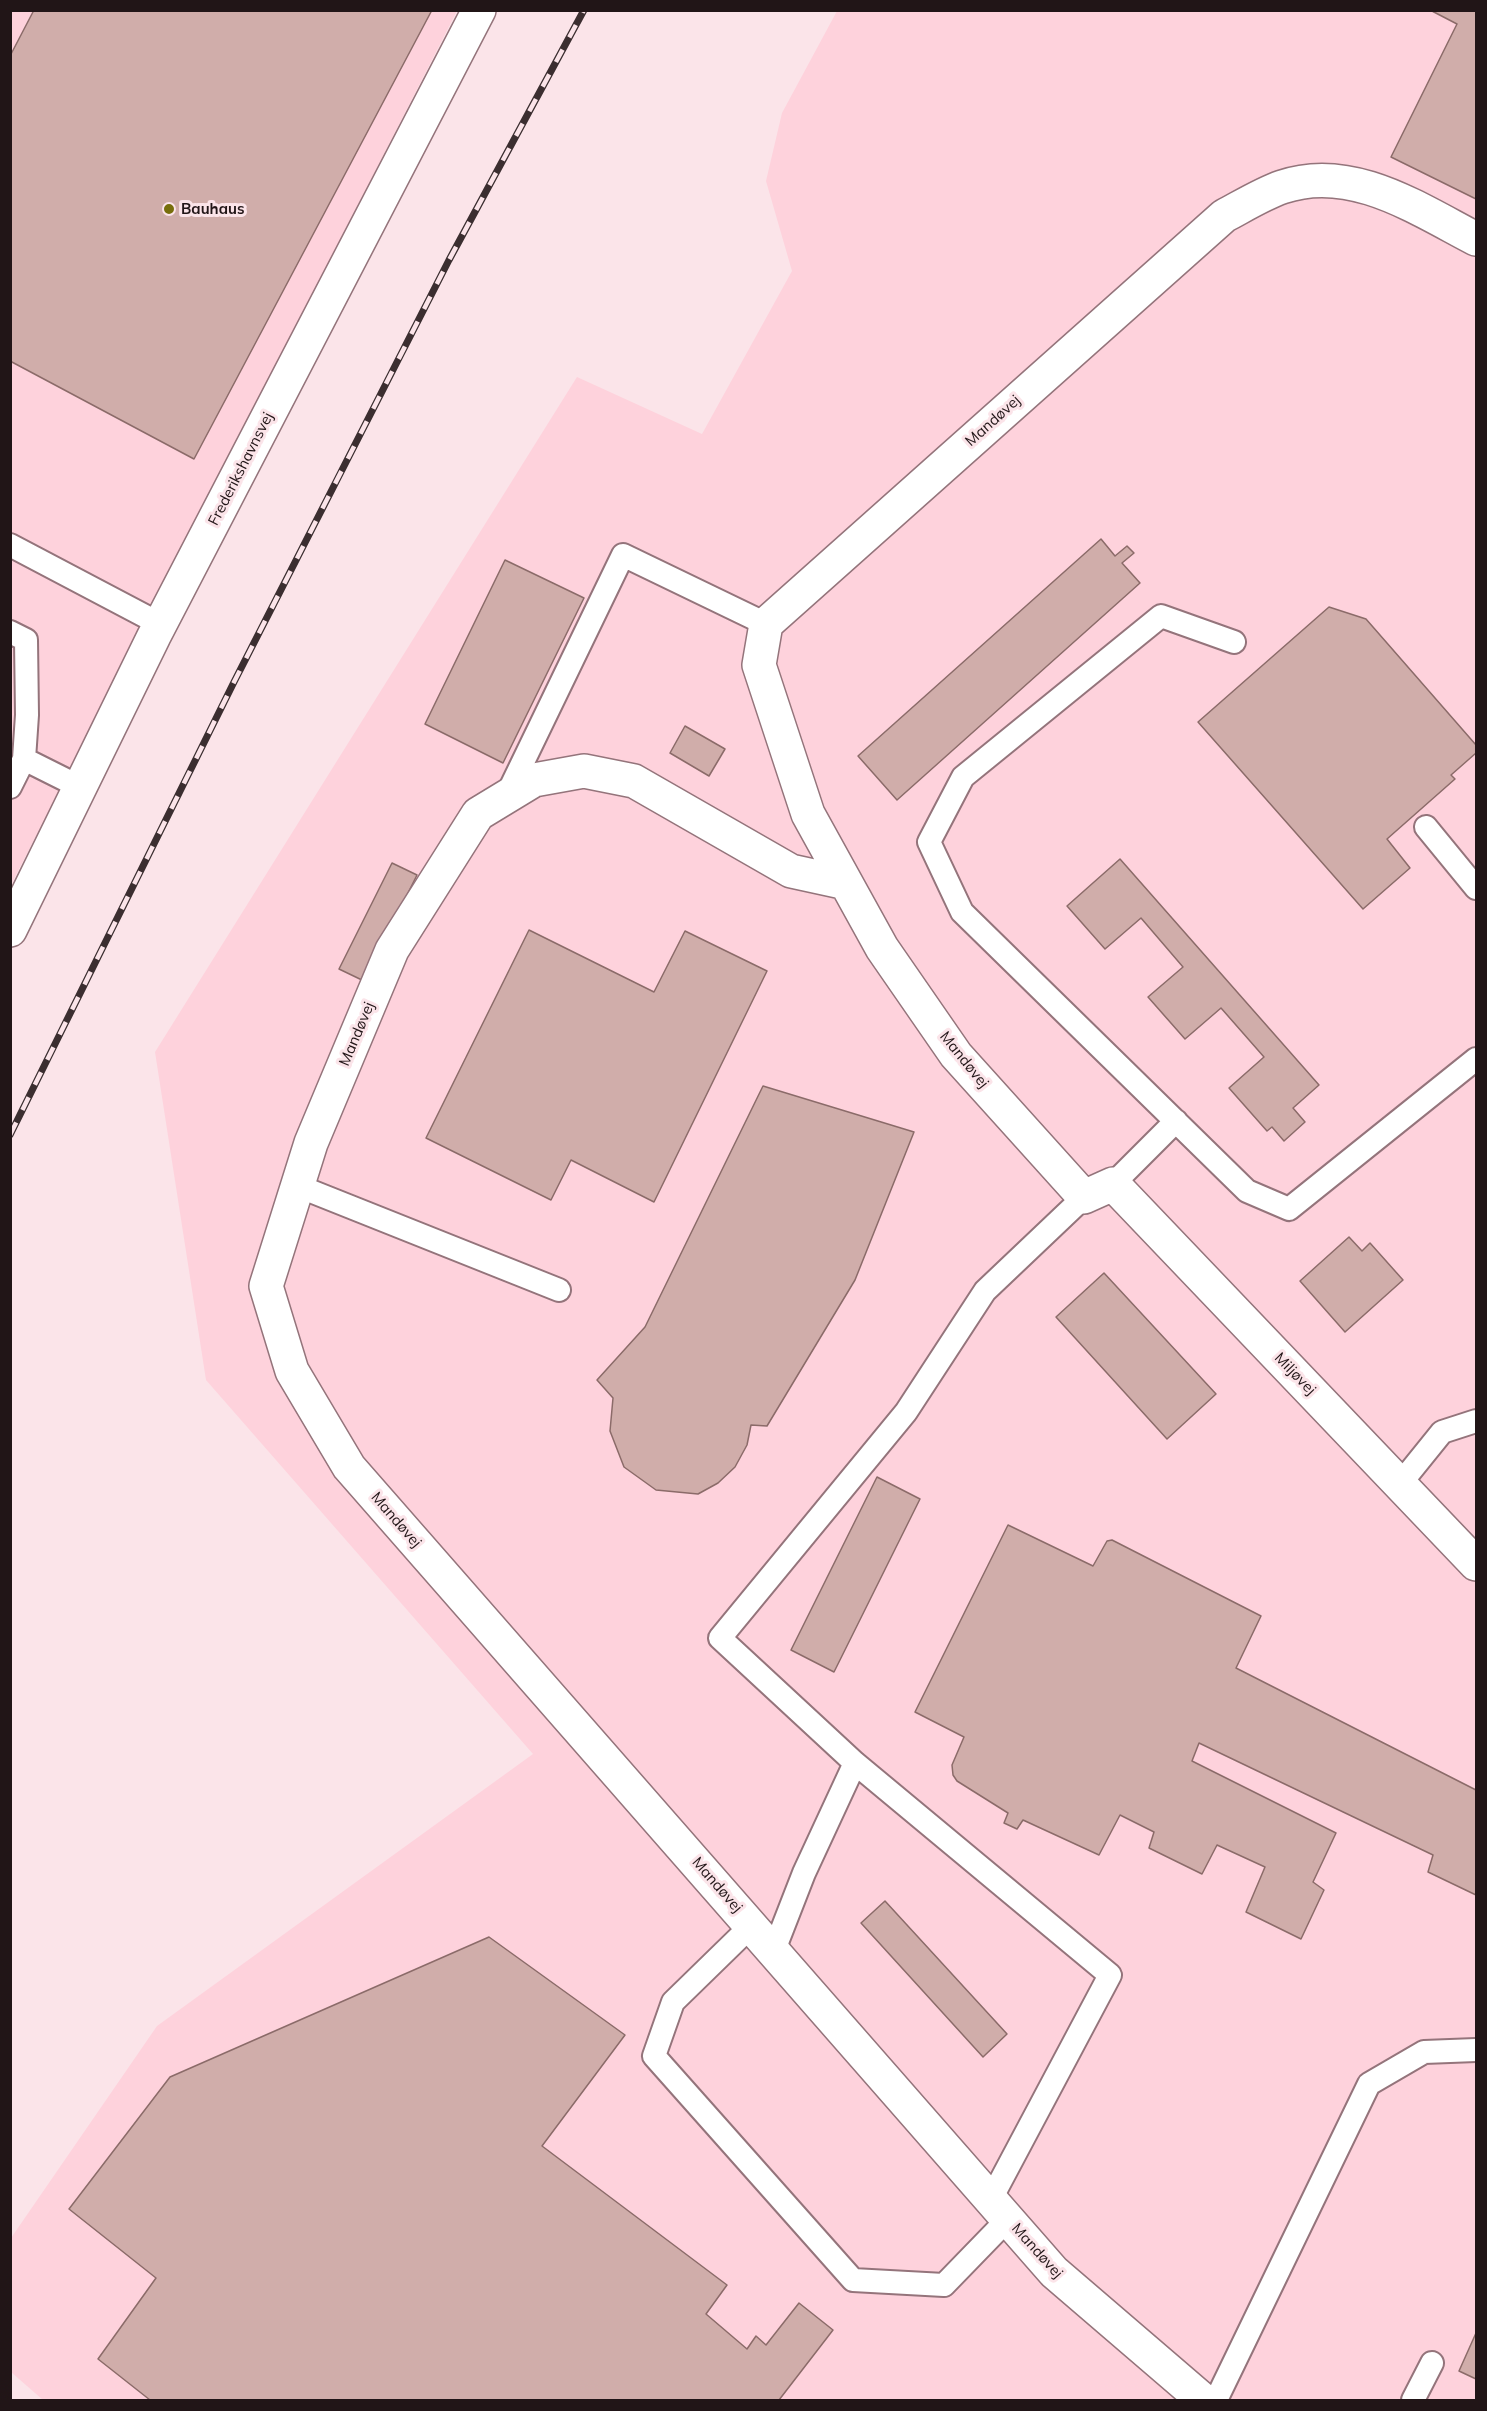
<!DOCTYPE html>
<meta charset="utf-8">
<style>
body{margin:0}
#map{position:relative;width:1487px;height:2411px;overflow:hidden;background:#fbe4e9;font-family:Mulish,sans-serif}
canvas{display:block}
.frame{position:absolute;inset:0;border:12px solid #211517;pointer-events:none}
</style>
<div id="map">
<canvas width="1487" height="2411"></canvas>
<div class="frame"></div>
</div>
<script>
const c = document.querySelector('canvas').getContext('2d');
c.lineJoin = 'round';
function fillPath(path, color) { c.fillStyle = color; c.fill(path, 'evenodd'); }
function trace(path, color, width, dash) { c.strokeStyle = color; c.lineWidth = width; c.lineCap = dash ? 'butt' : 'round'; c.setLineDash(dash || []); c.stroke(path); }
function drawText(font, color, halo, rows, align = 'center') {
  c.font = font + ' Mulish,sans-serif'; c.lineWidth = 6; c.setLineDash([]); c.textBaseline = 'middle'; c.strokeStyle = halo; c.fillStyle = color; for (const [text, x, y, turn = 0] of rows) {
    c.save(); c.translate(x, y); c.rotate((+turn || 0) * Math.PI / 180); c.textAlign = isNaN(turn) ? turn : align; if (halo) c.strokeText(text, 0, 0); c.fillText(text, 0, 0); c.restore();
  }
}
const built = new Path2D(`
 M11,11H457L11,885Z
 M837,11H1476V2400H43L11,2372V2238L157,2026L533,1754L206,1380L155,1052L577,377L702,434L792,271L766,181L782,113Z`);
const building = new Path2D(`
 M34,10H432L194,459L10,361V56Z
 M1430,10H1476V199L1391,157L1457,24Z
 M1101,539L1115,556L1127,546L1134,553L1122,563L1140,583L897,800L858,756Z
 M505,560L584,598L503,763L425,724Z
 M1329,607L1366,619L1476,745V753L1451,775L1455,779L1387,839L1410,868L1363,909L1198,722Z
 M685,726L725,749L709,776L670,753Z
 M1120,859L1319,1085L1293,1108L1305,1122L1284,1141L1272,1127L1267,1131L1229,1088L1264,1057L1221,1008L1185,1039L1148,997L1183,967L1141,918L1105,949L1067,906Z
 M392,863L417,875L364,981L339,969Z
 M529,930L654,992L685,931L767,971L654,1202L571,1160L551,1200L426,1138Z
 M763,1086L914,1132L855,1280L767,1426L751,1425L747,1445L735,1467L718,1483L698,1494L656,1490L624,1467L610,1431L613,1398L597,1380L645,1327Z
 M1349,1237L1362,1251L1370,1243L1403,1280L1345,1332L1300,1281Z
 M1104,1273L1216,1394L1167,1439L1056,1317Z
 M877,1477L920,1499L834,1672L791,1650Z
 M1008,1525L1093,1566L1107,1541L1112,1540L1261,1616L1236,1668L1476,1790V1895L1428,1872L1433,1855L1199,1743L1192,1761L1336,1833L1313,1882L1324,1890L1301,1939L1246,1912L1265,1867L1217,1845L1202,1874L1149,1848L1154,1832L1120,1815L1099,1855L1023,1820L1017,1829L1004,1823L1008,1813L957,1781L953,1775L952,1765L964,1737L915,1712Z
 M885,1901L1007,2034L983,2057L861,1923Z
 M489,1937L625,2035L542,2146L727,2285L706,2314L747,2349L756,2336L766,2345L799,2303L833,2330L779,2400H150L98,2359L156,2278L69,2209L170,2077Z
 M1476,2333V2379L1459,2371Z`);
const service = new Path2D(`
 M10,545L160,624
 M10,632L26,640L27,715L24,759L10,787
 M1234,642L1161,616L963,777L929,842L962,912L1247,1191L1289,1209L1476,1059
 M24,759L80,787
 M506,797L623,555L766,624
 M1426,827L1476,888
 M1113,1184L1176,1121
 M298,1186L559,1290
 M1400,1484L1442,1432L1476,1421
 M752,1925L673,2002L654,2056L853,2280L944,2285L1008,2219
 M774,1950L804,1873L855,1763
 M991,2199L1110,1975L855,1763L720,1638L906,1412L985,1291L1084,1197
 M1216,2400L1369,2084L1424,2052L1476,2050
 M1413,2400L1432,2363`);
const minor = new Path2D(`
 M1476,239C1418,209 1351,163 1282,187C1262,194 1243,206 1224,216L766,624L759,665L808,814L882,948L956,1055L1084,1197L1113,1184L1476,1564
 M846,883L791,871L634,781L584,771L534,780L478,814L392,950L311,1143L266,1286L292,1371L349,1467L1054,2272L1203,2400
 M10,930L154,636L479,10`);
const rail = new Path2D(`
 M10,1135L234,682L449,260L584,10`);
const markers = [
 [169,209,6,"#776e0b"]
];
const poiNames = [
 ["Bauhaus",181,209]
];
const streetNames = [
 ["Mandøvej",993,421,-42],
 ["Frederikshavnsvej",241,469,-63],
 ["Mandøvej",357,1034,-67],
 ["Mandøvej",964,1060,51],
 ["Miljøvej",1295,1374,46],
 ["Mandøvej",396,1520,49],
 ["Mandøvej",717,1885,49],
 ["Mandøvej",1037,2251,48]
];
fillPath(built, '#fed2dc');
fillPath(building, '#d0adaa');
trace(building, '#8b6b69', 1.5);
trace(service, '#94747b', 26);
trace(minor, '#94747b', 36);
trace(service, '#fff', 22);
trace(minor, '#fff', 33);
trace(rail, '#3b2e30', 7);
trace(rail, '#fbe4e9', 4.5, [14]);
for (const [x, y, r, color] of markers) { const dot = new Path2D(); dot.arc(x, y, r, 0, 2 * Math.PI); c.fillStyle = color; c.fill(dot); trace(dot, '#fbe4e9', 2); }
drawText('bold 15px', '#211517', '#fbe4e9', poiNames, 'left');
drawText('15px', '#211517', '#fbe4e9', streetNames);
</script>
